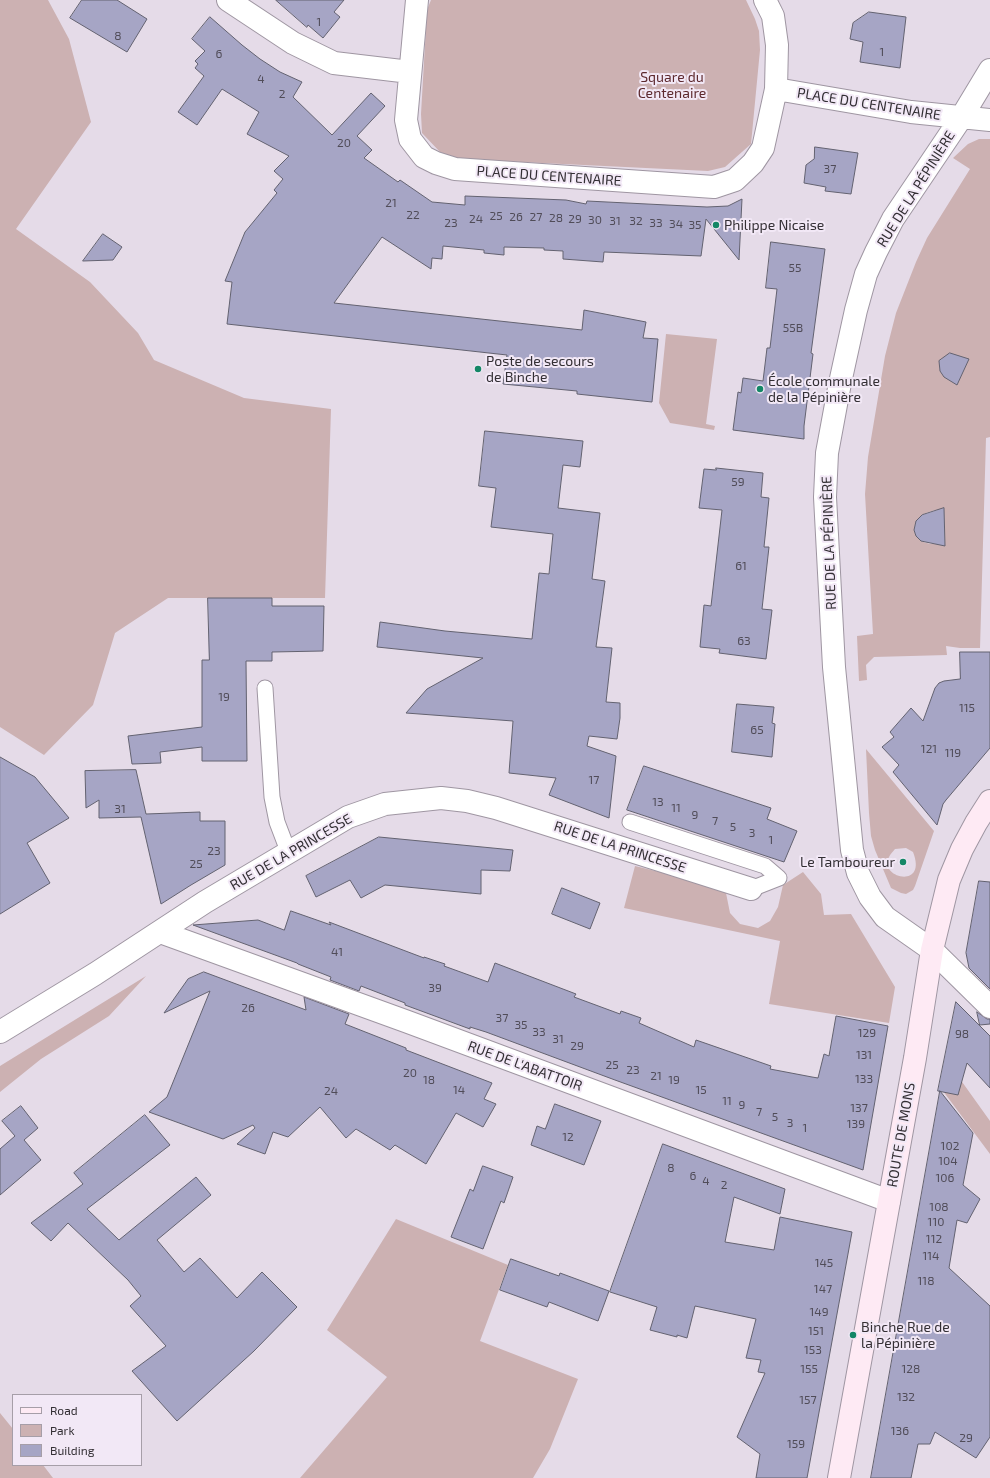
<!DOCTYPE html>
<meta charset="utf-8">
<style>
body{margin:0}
#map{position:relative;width:990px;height:1478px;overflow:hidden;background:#e5dbe8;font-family:"Exo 2",sans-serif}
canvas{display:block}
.legend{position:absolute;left:12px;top:1394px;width:130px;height:72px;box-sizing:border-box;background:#f2e8f6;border:1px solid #a69ea8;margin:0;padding:5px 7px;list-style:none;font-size:12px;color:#332f34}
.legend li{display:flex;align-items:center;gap:8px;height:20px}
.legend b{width:20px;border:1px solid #a69ea8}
</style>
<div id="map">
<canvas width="990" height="1478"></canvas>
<ul class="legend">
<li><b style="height:5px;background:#feeaf4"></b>Road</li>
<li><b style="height:11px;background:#ccb1b2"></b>Park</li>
<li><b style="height:11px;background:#a6a5c5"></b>Building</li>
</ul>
</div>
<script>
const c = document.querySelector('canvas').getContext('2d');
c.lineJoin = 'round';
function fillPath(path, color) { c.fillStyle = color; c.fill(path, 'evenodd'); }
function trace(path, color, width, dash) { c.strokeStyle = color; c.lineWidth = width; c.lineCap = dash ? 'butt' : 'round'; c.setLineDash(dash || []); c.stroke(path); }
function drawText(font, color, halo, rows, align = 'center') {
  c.font = font + ' "Exo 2",sans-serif'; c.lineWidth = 4; c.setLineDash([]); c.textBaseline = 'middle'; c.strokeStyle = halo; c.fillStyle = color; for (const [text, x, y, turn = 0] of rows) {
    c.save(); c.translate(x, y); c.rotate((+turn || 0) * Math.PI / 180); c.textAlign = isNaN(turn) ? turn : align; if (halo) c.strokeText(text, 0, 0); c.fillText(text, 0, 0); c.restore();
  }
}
const green = new Path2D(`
 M0,0H48L69,39L91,122L16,229L90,282L138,333L154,360L244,398L331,409L325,598H168L115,633L93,705L44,755L0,727Z
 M431,0H746L755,19L759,31L760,50L751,144L725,167L708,171L459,159L440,152L422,133L421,114L427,10Z
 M979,139H990V437L986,438L980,648H960L946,646L947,655L874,657L866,665L867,680L859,681L857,636L873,634L865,494L868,457L885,356L896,313L916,262L927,238L970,169L953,158L968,144ZM941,359H968L957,384C947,379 935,373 941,359ZM936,510L944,513L945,544C937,544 927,545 920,540C911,533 914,519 924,514C927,512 932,511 936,510Z
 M666,334L717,339L706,424L715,426L714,430L670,423L659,403Z
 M866,749L934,831L915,886L913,890L906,894L901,893L891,888L875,850L871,836L869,813ZM906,848L913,852C928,890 878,878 889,857C890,854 893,852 895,849Z
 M635,866L725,888L730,913L740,924L758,928L770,921L778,907L783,885L803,872L821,894L824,915L851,914L895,987L889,1023L769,1004L780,941L624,908Z
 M146,976L109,1016L41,1059L0,1092V1066Z
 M945,1058L990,1121V1154L940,1087Z
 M396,1219L508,1265L480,1341L578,1379L550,1449L533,1478H300L387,1377L327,1330Z
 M0,1413L13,1429V1465H43L53,1478H0Z`);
const building = new Path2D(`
 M82,0H117L147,19L127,52L70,18Z
 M276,0H344L334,12L340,17L323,38L308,25L307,27Z
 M869,12L906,17L900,68L860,62L863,42L850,39L853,23Z
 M210,17L242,45L260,59L280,72L302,82L293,97L332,135L371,93L385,106L357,136L372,150L364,158L398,182L400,180L432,202L465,205V196L566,200L586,204L587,201L707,207L728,206L742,199L739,260L706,219L701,256L604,252L603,262L563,259V251L544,250V248L504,247V255L484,253V250L443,246L442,259L432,258L431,269L382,237L334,303L582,330L584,310L646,322L643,338L658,339L652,402L577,394V391L503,384L507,355L227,324L232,282L225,281L245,232L277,193L274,190L283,179L274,171L289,156L247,134L259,112L222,89L197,125L178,112L204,76L195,68L198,64L195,61L205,51L192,39Z
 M815,147L858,153L851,194L825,191L826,187L804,183L806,165L814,159Z
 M103,234L122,247L113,260L83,261Z
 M771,242L825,249L811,353L813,354L804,426V439L733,430L738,392L741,393L743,378L763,381L767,348H770L777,289L766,288Z
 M950,353L969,359L957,385L944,377L940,371L939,361Z
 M485,431L583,441L580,467L563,465L558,508L600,513L592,579L605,581L596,647L612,648L606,702L620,703V718L617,739L589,736L587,746L616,756L609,818L549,795L556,778L509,773L513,721L406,713L427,689L483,658L377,647L380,622L445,631L532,639L539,573L549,574L553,534L491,527L496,488L479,486Z
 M716,468L763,473L761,497L769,498L764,547H769L762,609L772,610L766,659L719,653L720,649L700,647L704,605L711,606L722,510L699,508L704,469L716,470Z
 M944,508L945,546L921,541L916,536L914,530L916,521L922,515Z
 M208,598H272V606H324L323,651L272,652V661H246L247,761H202V747L160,752L161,763L132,764L128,736L202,727V660H209Z
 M960,652H990V748L946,800L943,804L937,825L893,772L899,765L882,747L894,737L890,732L911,708L923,721L935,688L939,683L944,681L960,679Z
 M737,704L774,707L772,723L775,724L772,757L732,752Z
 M0,757L35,777L69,818L27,843L50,883L0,914Z
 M644,766L771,808L767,819L797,831L784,862L627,810Z
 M136,770L146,814L200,812V821H225V865L191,885L161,904L141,817L99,818V800L86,808L85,771Z
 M379,837L513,850L510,871L481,870V894L385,885L361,898L350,880L316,897L306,876Z
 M979,881L990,882V989L969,968L966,953Z
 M562,888L600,903L590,929L552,914Z
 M291,911L331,925L329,922L424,958V957L445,964L444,966L488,982L495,963L576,994L574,997L620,1014L621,1011L641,1018L639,1023L694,1047L696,1040L771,1066L770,1069L812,1077L818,1078L824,1054L829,1056L836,1016L888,1026L863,1170L615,1080L486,1032L470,1027V1029L405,1005V1003L361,986L359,991L330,980L331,977L298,964L297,963L193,925L258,920L284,930Z
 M204,972L306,1010L304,997L349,1014L345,1024L406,1048V1050L492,1083L484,1099L496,1104L483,1127L456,1113L426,1164L395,1145L390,1150L356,1129L346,1138L320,1107L288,1137L273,1132L265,1154L237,1144L255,1128L253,1125L223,1139L149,1112L167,1097L210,991L164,1013L188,979Z
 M956,1002L990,1036V1088L967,1063L958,1095L938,1091Z
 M977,1012L987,1019H990V1024L980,1025Z
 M940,1091L973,1133L963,1185L980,1199L967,1223L957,1220L949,1268L990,1306V1437L976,1458L935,1432L930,1444H918L911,1478H871Z
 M555,1104L601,1121L584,1165L531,1145L537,1126L545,1129Z
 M21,1106L38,1128L24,1140L41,1160L0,1195V1149L15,1136L2,1121Z
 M145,1115L170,1145L87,1209L119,1240L196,1177L211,1195L157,1240L184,1272L200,1258L237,1298L262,1272L297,1307L254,1351L177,1421L132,1371L166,1346L130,1306L141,1296L128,1280L68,1223L51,1241L31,1223L83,1184L74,1173Z
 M663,1144L785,1189L780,1214L734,1197L725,1242L774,1250L780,1217L852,1232L807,1478H756L760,1454L737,1437L765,1373L758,1372L761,1360L746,1358L756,1319L695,1306L687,1338L677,1335V1337L650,1330L657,1307L610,1292Z
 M483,1166L513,1177L504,1203L501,1201L483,1249L451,1237L470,1189L473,1191Z
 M511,1259L559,1276L560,1273L609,1291L598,1321L549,1302L547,1307L500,1290Z`);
const lane = new Path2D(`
 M265,688L272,797L277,822L288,851
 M630,822L765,866L779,878L751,889`);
const street = new Path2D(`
 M228,0L293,43L334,63L410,72
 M417,0L406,120L410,139L424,157L436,163L455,169L714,187L735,180L753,163L763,148L776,89L777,45L773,16L765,0
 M990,70L961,118L893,219L876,252L866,274L856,310L840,383L827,453L825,497L834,667L852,850L858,873L870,897L885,917L932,950L990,1007
 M776,89L911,112L990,120
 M160,932L408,1022L889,1201
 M0,1032L95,974L205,902L348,817L385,804L441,798L467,801L496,808L751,889`);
const secondary = new Path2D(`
 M839,1478L915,1058L932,950L949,880L962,849L976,823L990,801`);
const markers = [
 [716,225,4,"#148766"],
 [478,369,4,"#148766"],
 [760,389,4,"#148766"],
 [903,862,4,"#148766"],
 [853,1335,4,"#148766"]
];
const numberNames = [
 ["1",319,22],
 ["8",118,36],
 ["1",882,52],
 ["6",219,54],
 ["4",261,79],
 ["2",282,94],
 ["20",344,143],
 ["37",830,169],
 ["21",391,203],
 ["22",413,215],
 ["25",496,216],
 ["26",516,217],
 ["27",536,217],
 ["28",556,218],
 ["24",476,219],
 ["29",575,219],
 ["30",595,220],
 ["31",615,221],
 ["32",636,221],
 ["23",451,223],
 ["33",656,223],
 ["34",676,224],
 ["35",695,225],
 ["55",795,268],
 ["55B",793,328],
 ["59",738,482],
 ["61",741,566],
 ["63",744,641],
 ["19",224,697],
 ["115",967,708],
 ["65",757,730],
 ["121",929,749],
 ["119",953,753],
 ["17",594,780],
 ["13",658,802],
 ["11",676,808],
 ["31",120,809],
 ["9",695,815],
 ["7",715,821],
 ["5",733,827],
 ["3",752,833],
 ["1",771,840],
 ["23",214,851],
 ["25",196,864],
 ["41",337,952],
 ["39",435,988],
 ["26",248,1008],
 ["37",502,1018],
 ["35",521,1025],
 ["33",539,1032],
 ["129",867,1033],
 ["98",962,1034],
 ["31",558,1039],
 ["29",577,1046],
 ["131",864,1055],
 ["25",612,1065],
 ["23",633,1070],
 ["20",410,1073],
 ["21",656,1076],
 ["133",864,1079],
 ["18",429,1080],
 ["19",674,1080],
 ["14",459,1090],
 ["15",701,1090],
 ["24",331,1091],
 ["11",727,1101],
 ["9",742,1105],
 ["137",859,1108],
 ["7",759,1112],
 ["5",775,1117],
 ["3",790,1123],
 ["139",856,1124],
 ["1",805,1128],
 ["12",568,1137],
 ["102",950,1146],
 ["104",948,1161],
 ["8",671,1168],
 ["6",693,1176],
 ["106",945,1178],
 ["4",706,1181],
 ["2",724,1185],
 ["108",939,1207],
 ["110",936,1222],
 ["112",934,1239],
 ["114",931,1256],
 ["145",824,1263],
 ["118",926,1281],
 ["147",823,1289],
 ["149",819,1312],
 ["151",816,1331],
 ["153",813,1350],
 ["155",809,1369],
 ["128",911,1369],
 ["132",906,1397],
 ["157",808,1400],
 ["136",900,1431],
 ["29",966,1438],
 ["159",796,1444]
];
const parkNames = [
 ["Square du",672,77],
 ["Centenaire",672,93]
];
const streetNames = [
 ["PLACE DU CENTENAIRE",869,104,9],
 ["PLACE DU CENTENAIRE",549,176,4],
 ["RUE DE LA PÉPINIÈRE",916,189,-58],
 ["RUE DE LA PÉPINIÈRE",829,543,-92],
 ["RUE DE LA PRINCESSE",620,847,18],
 ["RUE DE LA PRINCESSE",291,852,-30],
 ["RUE DE L'ABATTOIR",525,1066,20],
 ["ROUTE DE MONS",901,1135,-80]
];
const poiNames = [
 ["Philippe Nicaise",724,225],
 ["Poste de secours",486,361],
 ["de Binche",486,377],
 ["École communale",768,381],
 ["de la Pépinière",768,397],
 ["Le Tamboureur",895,862,"right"],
 ["Binche Rue de",861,1327],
 ["la Pépinière",861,1343]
];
fillPath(green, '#ccb1b2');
fillPath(building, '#a6a5c5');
trace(building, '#636270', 1);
trace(lane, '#9f96a2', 17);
trace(street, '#9f96a2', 24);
trace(secondary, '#9f96a2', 24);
trace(lane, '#fff', 15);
trace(street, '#fff', 22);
trace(secondary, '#feeaf4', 22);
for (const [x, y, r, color] of markers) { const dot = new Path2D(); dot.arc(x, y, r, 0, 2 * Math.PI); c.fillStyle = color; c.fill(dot); trace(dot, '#f2e8f6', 1.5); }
drawText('12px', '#504c58', null, numberNames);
drawText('14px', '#5d292e', '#f2e8f6', parkNames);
drawText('14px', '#332f34', '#f2e8f6', streetNames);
drawText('14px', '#332f34', '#f2e8f6', poiNames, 'left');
</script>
